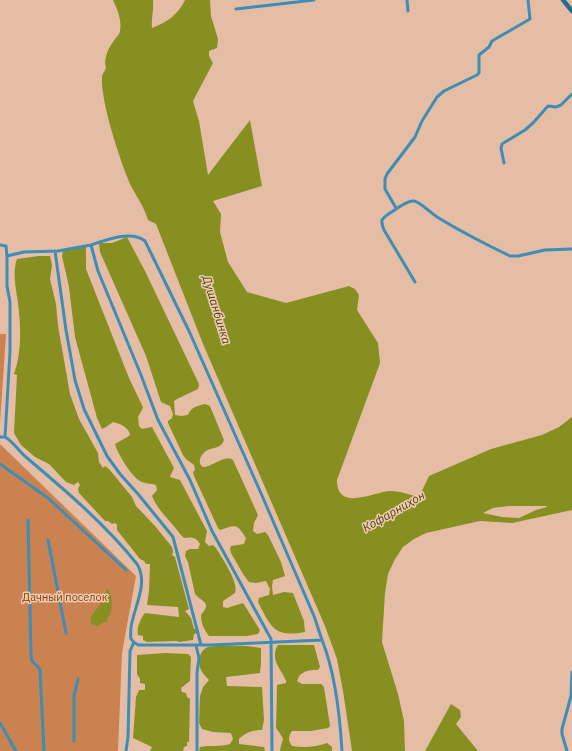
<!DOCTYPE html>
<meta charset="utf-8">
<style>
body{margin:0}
canvas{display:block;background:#e4bda4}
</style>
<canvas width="572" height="751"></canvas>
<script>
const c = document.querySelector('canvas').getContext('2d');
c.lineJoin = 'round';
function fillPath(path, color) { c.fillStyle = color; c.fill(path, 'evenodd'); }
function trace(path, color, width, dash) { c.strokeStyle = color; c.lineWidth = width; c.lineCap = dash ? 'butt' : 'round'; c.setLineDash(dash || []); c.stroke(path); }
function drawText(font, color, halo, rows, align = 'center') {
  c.font = font + ' "IBM Plex Sans",sans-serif'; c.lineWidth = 3; c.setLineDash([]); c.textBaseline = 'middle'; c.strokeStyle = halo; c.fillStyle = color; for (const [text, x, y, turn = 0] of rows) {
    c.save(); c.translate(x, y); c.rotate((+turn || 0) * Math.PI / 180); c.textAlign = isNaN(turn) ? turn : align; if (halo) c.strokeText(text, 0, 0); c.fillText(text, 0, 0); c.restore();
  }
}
const green = new Path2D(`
 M0,334H6L0,423Z
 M0,444L136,576L122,653L118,751H0Z`);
const water = new Path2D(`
 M113,0H153C154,10 151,19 152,28C167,22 178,15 185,0H210L211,16L218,39L217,48L209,51V56L213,63L193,101L199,121L208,175L250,120L262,186L213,201L221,214L220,232L228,262L247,292L286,303L349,286L355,289L359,295L357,310L378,343L380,363L337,480C337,513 375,491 391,491C400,491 410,495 419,497L429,476L491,449L542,435L559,427L572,417V510L512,523L480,521L426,533L414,539L403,547L395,559L388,574L385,593L382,642L398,694L404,721L405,751H352L343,691L337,659L325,626L203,344L156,224L148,220C144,206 136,196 130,184C120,161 100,100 102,76C103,73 105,71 106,68C103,58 109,47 115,39C117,36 120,34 120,31C122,20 117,9 113,0ZM509,506H546L547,507L536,510L519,518L502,517L483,513L493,508Z
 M127,237L145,271L199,384L198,389L177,399L174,401L175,415L181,416L188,415C191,407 197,406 205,404L210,406L224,440C221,449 212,447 206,451C200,455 197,463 203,467C212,467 225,454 233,460L258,515L254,523L253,531L257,534L265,532L268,535L281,562L285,576L273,580L272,586L273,595L284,592L293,593L304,621L305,632C274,638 271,627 258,602L259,598L269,595L270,589L266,581L256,583L249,582L243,574L231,553L230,549L231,546L244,544L246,538C236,523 237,525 220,530L218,528L194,476L193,472L195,470L194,465L186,459L183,455L168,423V421L172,418L173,414L170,406L161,402L146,356L100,252L99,243H112Z
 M86,246V269L129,378L142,405L143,408L138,417L139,426L142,429L152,427L174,468L170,477L180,480L207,531L205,542L209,546L213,545L216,548C222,558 239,582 235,593L223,601V607L227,608L243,603L260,630L258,634L247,636H209C204,629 201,624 201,615C212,602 203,603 195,594L188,562L185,556L186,551L190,549H198L200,544C196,537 191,537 184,538L180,534C171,521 158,511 152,496L157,490L156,485C151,483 144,484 140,481C132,477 117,453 115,444L129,436L130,434C127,426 120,424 113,422L106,427L102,429L97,418L75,337L69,287L62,256L63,250Z
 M39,256H50L52,265L50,279L56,304L58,326L70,394L79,419L98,453L99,462L103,468L105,466L109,469L132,497L136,506L155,526L172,547L173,552L172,555L175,557L189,609L185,611L191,618L194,629H197V633L194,634L193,640L180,642L176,641L147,642L143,640V636L138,635C136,628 141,618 145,613L179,617L178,607L147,605L149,591L150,564H146L144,561L140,559L117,530V525L115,523L112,524L108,521H105L79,493L78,489L80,485L78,482L74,485L66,482L49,464L35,457L21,445L14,433L17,375L14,374C21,355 21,332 19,312C18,295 11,275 17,259Z
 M107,589C112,592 113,608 110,614C108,618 107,619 107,623L104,622L97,626L91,624L90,618L102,602Z
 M278,645H314L320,667L318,670C308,670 300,671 297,681L302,684H321L324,687L330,726L328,728L311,731H292C288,737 288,740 292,746C304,748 316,747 327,743L332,747V751H280C283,734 286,743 276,728L277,688V685L286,683V681C282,670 269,659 278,645Z
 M247,646L261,648V663L260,673L226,677L227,686L262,687L264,720L262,730C253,730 246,732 239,739V744L264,747L265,751H199L200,747C210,745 220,747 230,744L233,739L231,733L213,732L202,729L199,723L200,696L203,687L209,680C203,674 199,669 199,661C199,656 202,650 206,648C214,644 237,646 247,646Z
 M165,653L188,654L191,657L190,681L181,688L182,692L186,693L187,697L190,699L189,742H187V746L184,747L183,751H150L152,747L133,738L136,697L139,690H145V684L140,683V679L137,674V655Z
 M451,704L460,710L461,717L456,724L478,751H425Z`);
const minor = new Path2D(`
 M407,0L408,11
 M236,9L314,0
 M504,163L501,148L502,144L525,130L533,123L548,106L556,107L561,105L572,94
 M396,208L385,189V179L387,174L415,137L422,121L437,97L444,91L477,75L479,73V55L489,47L492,41L530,19L528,0
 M0,245L6,246L7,256V286L10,302V352L5,437H0
 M91,245C106,240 131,230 145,241L189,331L260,491L314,616L322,640
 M55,251L66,330L75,380L84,409L107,456L120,474L138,494L173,537L201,645
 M7,256L24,252L58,251L91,245L98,271L141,375L158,420L190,480L212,531L271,639L272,751
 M415,282L384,230C380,220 381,219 390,213C395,210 407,200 414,201C420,202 431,213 437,217C460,231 485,244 510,256H518L545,250L572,249
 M5,437C14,442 19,452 27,458C66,491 105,524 137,564C149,583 134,607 131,627C131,631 130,635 131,639C133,642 136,644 138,645H211L322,640C335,672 340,717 342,751
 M0,464L48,498L126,570
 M28,520L31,654L32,661L40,669L44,751
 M48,540L66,633
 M196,645L199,658L197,673V751
 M0,723L16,751
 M74,741V696L78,679
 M126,751L128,737L130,651L134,642
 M567,751L562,734V729L571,696L572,672`);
const secondary = new Path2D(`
 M563,0L572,11`);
const parkNames = [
 ["Дачный поселок",65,598]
];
const waterNames = [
 ["Душанбинка",216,310,73],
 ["Кофарниҳон",394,512,-30]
];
fillPath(green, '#cb8251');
fillPath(water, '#888f21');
trace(minor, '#3d8db6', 3);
trace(secondary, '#226c8f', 4.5);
drawText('11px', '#833f00', '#f1cab1', parkNames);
drawText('italic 12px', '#43470f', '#f1cab1', waterNames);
</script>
